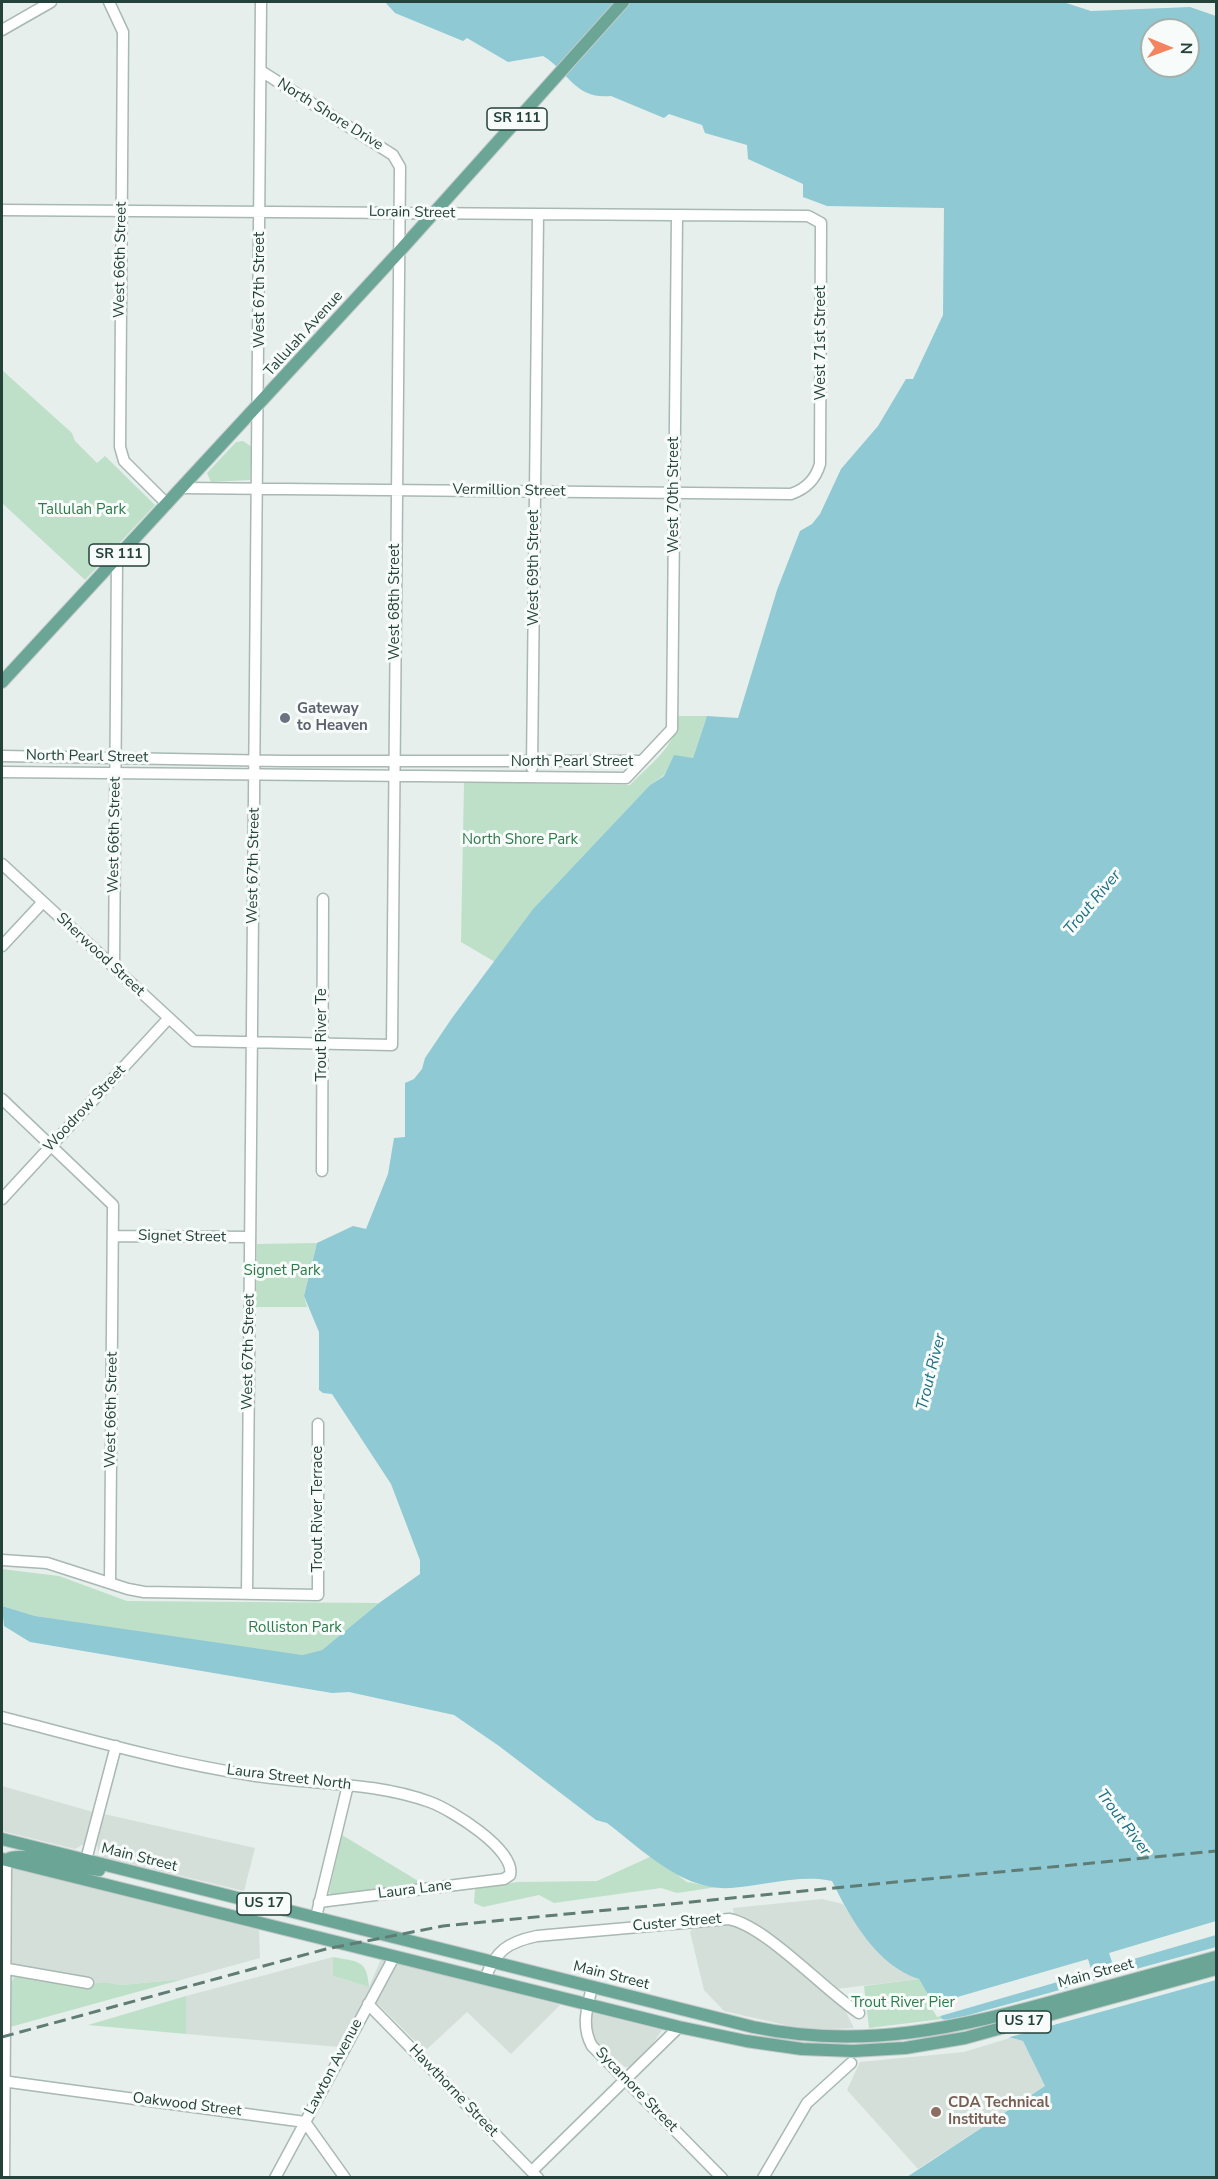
<!DOCTYPE html>
<style>
body{margin:0}
#map{position:relative;width:1218px;height:2179px;overflow:hidden;background:#e6efeb;font-family:"Nunito Sans",sans-serif}
canvas{display:block}
.frame{position:absolute;inset:0;border:3px solid #24423a;pointer-events:none}
.north{position:absolute;left:1140px;top:18px;width:60px;height:60px;box-sizing:border-box;background:#f7fbf9;border:2px solid #a3b1ad;border-radius:50%;rotate:91deg;font-size:16px;font-weight:700;line-height:24px;text-align:center;color:#24423a}
.north::after{content:'';display:block;margin:auto;width:21px;height:27px;background:#f4845f;clip-path:polygon(50% 0,100% 100%,50% 72%,0 100%)}
</style>
<div id="map">
<canvas width="1218" height="2179"></canvas>
<div class="frame"></div>
<div class="north">N</div>
</div>
<script>
const c = document.querySelector('canvas').getContext('2d');
c.lineJoin = 'round';
function fillPath(path, color) { c.fillStyle = color; c.fill(path, 'evenodd'); }
function trace(path, color, width, dash) { c.strokeStyle = color; c.lineWidth = width; c.lineCap = dash ? 'butt' : 'round'; c.setLineDash(dash || []); c.stroke(path); }
function drawText(font, color, halo, rows, align = 'center') {
  c.font = font + ' "Nunito Sans",sans-serif'; c.lineWidth = 6; c.setLineDash([]); c.textBaseline = 'middle'; c.strokeStyle = halo; c.fillStyle = color; for (const [text, x, y, turn = 0] of rows) {
    c.save(); c.translate(x, y); c.rotate((+turn || 0) * Math.PI / 180); c.textAlign = isNaN(turn) ? turn : align; if (halo) c.strokeText(text, 0, 0); c.fillText(text, 0, 0); c.restore();
  }
}
const built = new Path2D(`
 M2,1786L93,1812L84,1844L75,1849L2,1831Z
 M104,1814L255,1848L244,1891L103,1857L99,1854L97,1844Z
 M2,1866L259,1930L260,1958L184,1979L121,1985L105,1982L82,1985L13,1977L11,1982L2,1978Z
 M822,1899L843,1904L866,1938L919,1979L836,1989L753,1922L734,1914L733,1908Z
 M730,1923L754,1934L844,2008L854,2028L807,2030L724,2011L704,1990L690,1932L696,1924Z
 M333,1957V1976L369,1987L381,1959L560,2005L511,2054L467,2012L425,2051L378,2004L363,2002L339,2047L186,2034V1996Z
 M589,2012L662,2030L649,2049L630,2067H625L598,2044L592,2033Z
 M1010,2038L1023,2041L1045,2086L918,2169L847,2090L860,2062L964,2052Z`);
const green = new Path2D(`
 M2,370L72,433L75,441L97,463L105,456L155,505L85,580L2,503Z
 M243,441L252,447L250,480L211,482L207,473L236,442Z
 M678,716H707L693,758L674,756L664,775L650,785L533,909L495,962L461,942L464,782L630,785C649,765 678,745 678,716Z
 M317,1243L304,1296L307,1307H256L257,1244Z
 M2,1569L59,1576L127,1601L379,1603L322,1650L302,1655L273,1653L35,1616L2,1606Z
 M342,1835L425,1885L337,1897L329,1893Z
 M652,1856L687,1882L717,1887L677,1893L661,1888L554,1903L539,1895L483,1907L474,1903L475,1888L518,1882L597,1881Z
 M333,1957C358,1962 367,1959 369,1987L333,1976Z
 M16,1975L82,1985L105,1982L121,1985L184,1979L10,2027L11,1982Z
 M919,1979L942,2019L869,2028L864,1986Z
 M186,1996V2034L88,2025Z`);
const water = new Path2D(`
 M385,2H1063L1091,11L1190,7L1216,16V2177H907L1045,2086L1023,2041L942,2019L919,1979C877,1966 850,1918 832,1881C799,1874 764,1886 731,1888C682,1891 643,1850 607,1823L596,1820L499,1746L454,1715L349,1692L332,1693L30,1642L4,1626L2,1606L35,1616L302,1655L322,1650L379,1603L420,1574V1560L391,1484L332,1394L323,1393L319,1390V1332L304,1296L317,1243L353,1226L366,1229L388,1174L394,1138L405,1137V1083L414,1079L422,1069L425,1058L452,1018L533,909L650,785L664,776L674,755L693,758L707,716L738,718L777,590L800,531L812,524L820,514L841,469L878,426L906,379H913L943,315L944,208L827,206L803,197V184L748,159L747,145L705,133L702,125L669,114L664,118L611,96C575,100 567,70 543,56L508,62L467,38L463,41L395,13ZM1152,30H1188V66H1152Z`);
const pier = new Path2D(`
 M1216,1921V1935L1113,1965L1109,1953Z
 M1216,1947V1980L1003,2039L939,2021L965,2016Z
 M1088,1959L1092,1972L937,2017L930,2005Z`);
const minor = new Path2D(`
 M109,2L123,32L120,447L124,461L167,504
 M2,30L51,2
 M2,210L808,216L821,223L820,464C816,478 806,489 791,494L182,488
 M2,756L283,761H641
 M532,768L538,214
 M2,772L626,778L672,729L677,216
 M2,864L194,1041L392,1045L400,167L393,155L261,71
 M2,946L43,902
 M114,968L117,558
 M2,1099L113,1205L110,1583
 M322,1171L323,899
 M2,1199L168,1019
 M114,1236L250,1237
 M2,1560L47,1563L128,1589L144,1592L318,1595V1424
 M247,1593L261,2
 M2,1717C84,1738 166,1762 250,1775C310,1785 373,1781 430,1802C452,1810 516,1850 510,1875L504,1879L319,1902
 M86,1860L116,1746
 M316,1917L348,1785
 M2,1968L88,1983
 M485,1979C495,1951 508,1942 537,1936L729,1919C766,1926 824,1990 859,2013
 M592,1987C587,2008 581,2026 592,2046L722,2178
 M368,2004L538,2178
 M2,2081L305,2122L345,2178
 M532,2171L679,2027
 M4,2178L6,1860
 M275,2178L394,1957
 M763,2178L807,2103L851,2063`);
const major = new Path2D(`
 M2,682L398,253L623,2
 M2,1839L753,2027C863,2050 957,2028 1062,1999C1114,1985 1165,1971 1216,1957
 M2,1859L679,2027L746,2041L802,2049L853,2051L905,2048L965,2038L1216,1969
 M8,1859C21,1851 80,1868 99,1870`);
const rail = new Path2D(`
 M2,2037L326,1949L443,1926L1216,1851`);
const markers = [
 [285,718,6,"#6b7280"],
 [936,2112,6,"#8d6e63"]
];
const shields = [
 [517,119,60],
 [119,555,60],
 [264,1904,54],
 [1024,2022,54]
];
const shieldNames = [
 ["SR 111",517,119],
 ["SR 111",119,555],
 ["US 17",264,1904],
 ["US 17",1024,2022]
];
const streetNames = [
 ["North Shore Drive",330,115,32],
 ["Lorain Street",412,213,1],
 ["West 66th Street",121,260,-89],
 ["West 67th Street",260,290,-90],
 ["Tallulah Avenue",304,334,-48],
 ["West 71st Street",821,343,-90],
 ["Vermillion Street",509,491,1],
 ["West 70th Street",674,495,-90],
 ["West 69th Street",534,568,-90],
 ["West 68th Street",395,602,-90],
 ["North Pearl Street",87,757,1],
 ["North Pearl Street",572,762],
 ["West 66th Street",115,835,-89],
 ["West 67th Street",254,866,-89],
 ["Sherwood Street",100,955,43],
 ["Trout River Te",322,1035,-90],
 ["Woodrow Street",85,1109,-47],
 ["Signet Street",182,1237,1],
 ["West 67th Street",249,1352,-89],
 ["West 66th Street",112,1410,-89],
 ["Trout River Terrace",318,1509,-90],
 ["Laura Street North",289,1778,7],
 ["Main Street",139,1858,14],
 ["Laura Lane",415,1890,-7],
 ["Custer Street",677,1923,-5],
 ["Main Street",1096,1974,-15],
 ["Main Street",611,1976,14],
 ["Lawton Avenue",334,2067,-62],
 ["Sycamore Street",636,2090,46],
 ["Hawthorne Street",453,2091,46],
 ["Oakwood Street",187,2105,7]
];
const parkNames = [
 ["Tallulah Park",82,510],
 ["North Shore Park",520,840],
 ["Signet Park",282,1271],
 ["Rolliston Park",295,1628],
 ["Trout River Pier",903,2003]
];
const worshipNames = [
 ["Gateway",297,709],
 ["to Heaven",297,726]
];
const educationNames = [
 ["CDA Technical",948,2103],
 ["Institute",948,2120]
];
const waterNames = [
 ["Trout River",1093,903,-50],
 ["Trout River",932,1372,-76],
 ["Trout River",1123,1823,53]
];
fillPath(built, '#d4dfda');
fillPath(green, '#bfe0c8');
fillPath(water, '#8ec9d4');
fillPath(pier, '#e6efeb');
trace(minor, '#a8b8b2', 13);
trace(major, '#c2cac8', 14);
trace(minor, '#fff', 10);
trace(major, '#6aa596', 12);
trace(rail, '#5f7d75', 3, [12, 6]);
for (const [x, y, r, color] of markers) { const dot = new Path2D(); dot.arc(x, y, r, 0, 2 * Math.PI); c.fillStyle = color; c.fill(dot); trace(dot, '#f7fbf9', 2); }
for (const [x, y, w] of shields) { const box = new Path2D(); box.roundRect(x - w / 2, y - 11, w, 22, 4.5); c.fillStyle = '#f7fbf9'; c.fill(box); trace(box, '#24423a', 1.5); }
drawText('bold 14px', '#24423a', null, shieldNames);
drawText('15px', '#24423a', '#f7fbf9', streetNames);
drawText('15px', '#2d7a4b', '#f7fbf9', parkNames);
drawText('bold 15px', '#5b616d', '#f7fbf9', worshipNames, 'left');
drawText('bold 15px', '#785e54', '#f7fbf9', educationNames, 'left');
drawText('italic 16px', '#1c6f80', '#f7fbf9', waterNames);
</script>
